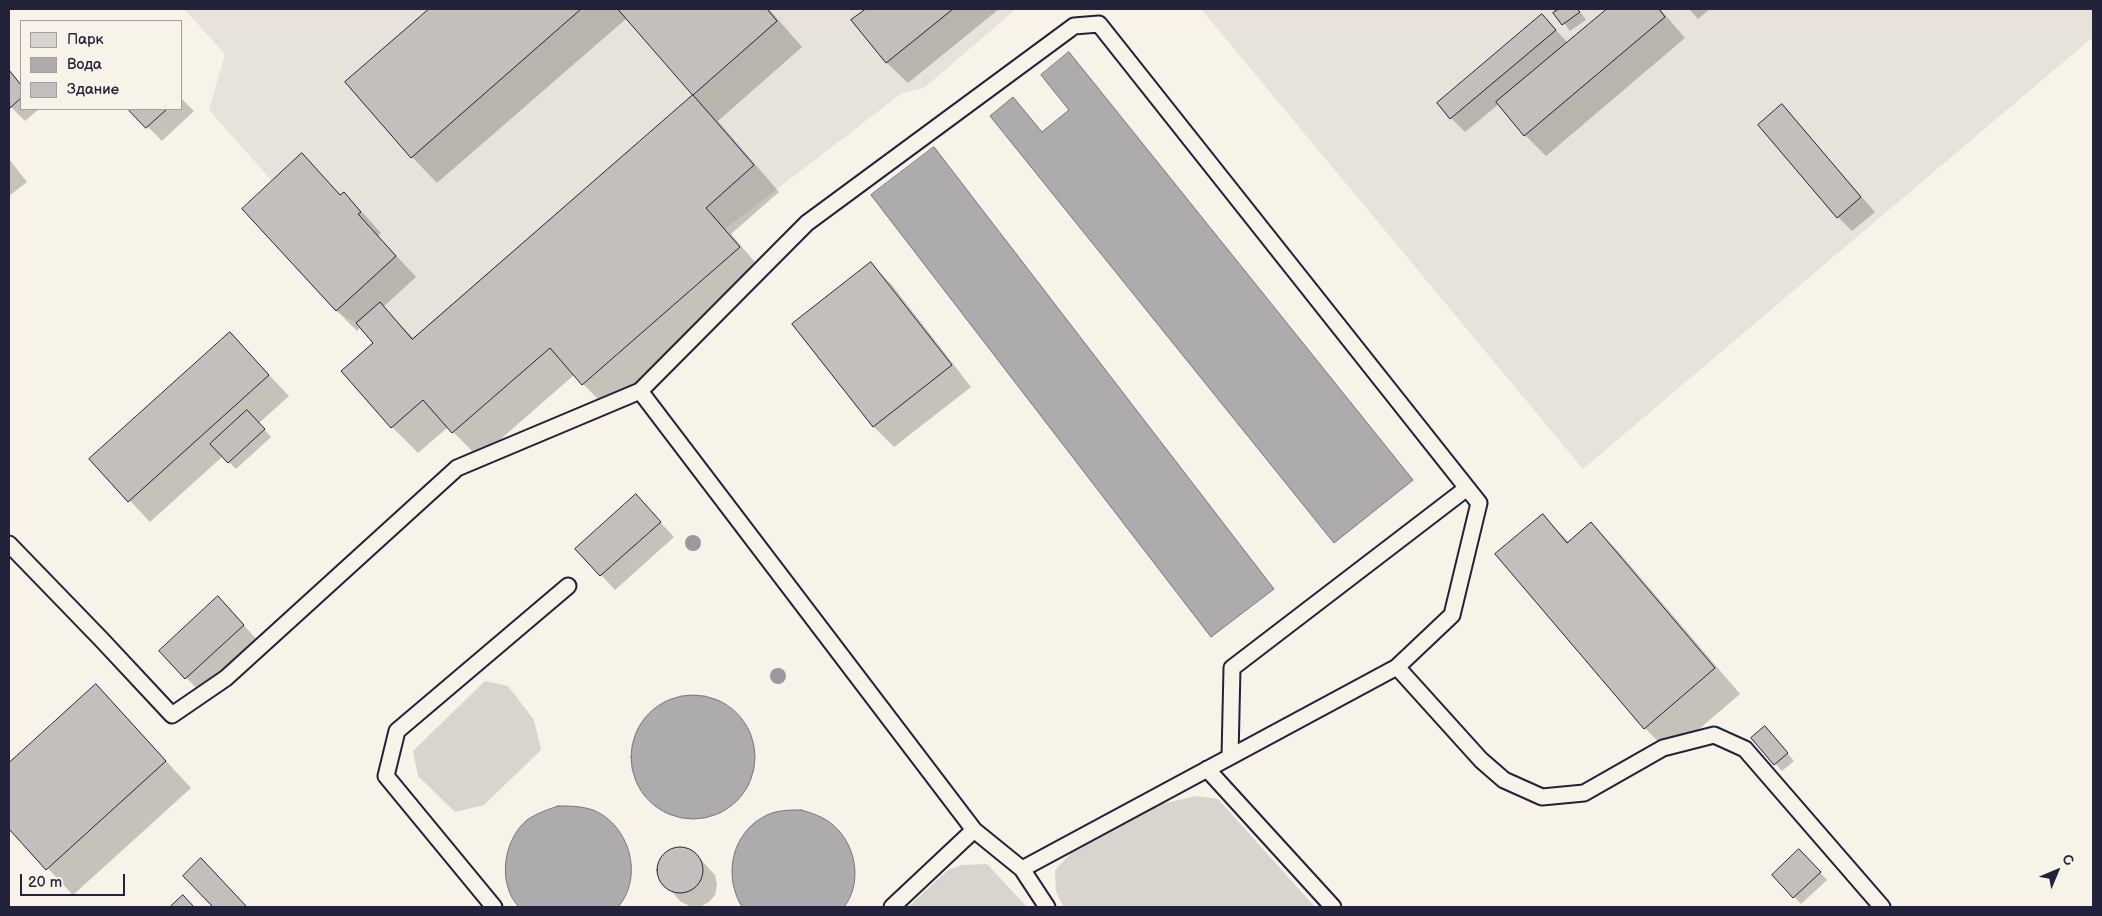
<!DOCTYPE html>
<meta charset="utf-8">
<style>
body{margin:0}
#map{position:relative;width:2102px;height:916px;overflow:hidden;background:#f7f3e8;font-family:"Balsamiq Sans",sans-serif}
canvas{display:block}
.frame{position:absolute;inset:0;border:10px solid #22223b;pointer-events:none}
.legend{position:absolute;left:20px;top:20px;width:162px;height:90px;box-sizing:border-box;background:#f7f3e8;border:1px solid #a29fa3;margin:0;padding:6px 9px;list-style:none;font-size:15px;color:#22223b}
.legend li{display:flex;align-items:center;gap:10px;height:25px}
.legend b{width:25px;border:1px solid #a29fa3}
.north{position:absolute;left:2032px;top:846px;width:50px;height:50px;-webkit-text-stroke:4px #f7f3e8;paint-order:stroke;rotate:45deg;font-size:14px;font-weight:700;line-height:20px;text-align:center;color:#22223b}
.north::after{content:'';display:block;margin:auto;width:18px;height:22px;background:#22223b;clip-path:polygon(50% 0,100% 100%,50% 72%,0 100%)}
.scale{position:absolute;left:20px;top:874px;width:105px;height:22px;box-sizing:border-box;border:2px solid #22223b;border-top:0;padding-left:6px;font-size:15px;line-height:18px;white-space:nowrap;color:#22223b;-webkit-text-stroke:4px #f7f3e8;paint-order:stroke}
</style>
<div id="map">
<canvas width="2102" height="916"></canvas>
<div class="frame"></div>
<ul class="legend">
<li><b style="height:14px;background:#d8d5cf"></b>Парк</li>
<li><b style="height:14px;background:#aeabad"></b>Вода</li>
<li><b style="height:14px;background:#c2bfbd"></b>Здание</li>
</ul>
<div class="north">С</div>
<div class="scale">20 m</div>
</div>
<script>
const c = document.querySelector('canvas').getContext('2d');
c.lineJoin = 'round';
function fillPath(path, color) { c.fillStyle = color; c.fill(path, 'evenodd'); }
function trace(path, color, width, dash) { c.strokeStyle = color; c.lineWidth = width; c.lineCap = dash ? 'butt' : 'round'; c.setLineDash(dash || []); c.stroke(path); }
const built = new Path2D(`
 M184,9H1016L924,88L902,93L725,229L740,247L582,385L549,348L452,433L423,400L391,428L341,371L373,343L356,323L336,311L242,209L272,181L209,110L225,54Z
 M1201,9H2093V37L1583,469Z`);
const green = new Path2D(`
 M485,681L508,686L534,720L541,750L484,805L455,812L418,776L413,751Z
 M1196,796L1218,799L1315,907H1064L1056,892L1055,870L1073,851L1153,806Z
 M987,864L1027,907H908L948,870L962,865Z`);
const water = new Path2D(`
 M1069,52L1413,480L1334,543L990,116L1013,97L1042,132L1069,110L1041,75Z
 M934,147L1274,589L1211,637L871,195Z
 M631 757a62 62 0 1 1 124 0a62 62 0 1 1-124 0Z
 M558,806C570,806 581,806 593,810C630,825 644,877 618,907H519C497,884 503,840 527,820C537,813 547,810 558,806Z
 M801,810C812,813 824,817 833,825C856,844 863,883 844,907H742C723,876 731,832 767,815C778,810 789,810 801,810Z`);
const shadow = new Path2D(`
 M431,9H769L802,47L718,121L779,192L731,234L765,274L609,410L574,375L479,458L448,427L418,453L392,427L375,343L361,327L357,331L337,311L243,209L302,155L341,196L343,194L364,214L381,233L378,236L416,277L383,307L414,339L694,95L627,18L437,183L412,157L347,83Z
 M868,9H999L908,83L887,63L853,21Z
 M1553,9H1578L1586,20L1570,31Z
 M1609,9H1660L1685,38L1546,156L1525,135L1499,104L1465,132L1451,118L1542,15L1568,43Z
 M1689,9H1710L1698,19Z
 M9,70L21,84V109H39L25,121L9,105Z
 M181,98L194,111L162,141L130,109H181Z
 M1782,106L1875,212L1852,231L1838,217Z
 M9,159L27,182L9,196Z
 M871,264L892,285L971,387L894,447L874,427L794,325Z
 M230,334L289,396L259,423L271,437L236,469L223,456L150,522L91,459Z
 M636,496L674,537L615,590L577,549Z
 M1543,516L1569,542L1591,524L1617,550L1740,694L1670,754L1645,728Z
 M232,612L257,640L200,692L161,651Z
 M96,685L191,788L73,895L9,827V764Z
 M1772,735L1794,761L1782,771L1753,738Z
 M675,848H685L694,852L715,875L717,885L715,895L709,902L700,907L690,906L681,902L660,879L658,870L660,860L666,853Z
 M1806,857L1827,880L1801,904L1774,875Z`);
const building = new Path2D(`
 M429,9H581L411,158L345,82Z
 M618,9H767L777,21L693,95Z
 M866,9H953L886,63L851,20Z
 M1559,9H1577L1580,12L1562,25L1553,13Z
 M1607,9H1659L1665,17L1524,136L1496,102Z
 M1542,14L1556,30L1450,119L1437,103Z
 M9,70L21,85V98L10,108Z
 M693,95L754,165L706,208L740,247L582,385L550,348L452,433L423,400L391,428L341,371L373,343L356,323L380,302L412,339Z
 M1782,104L1861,197L1837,218L1758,125Z
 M128,109H167L146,128Z
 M302,153L340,195L344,192L361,212L358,214L396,256L336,311L242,209Z
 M871,262L952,365L873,427L792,324Z
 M230,332L269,375L128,502L89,459Z
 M247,410L265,429L228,463L210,444Z
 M636,494L661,522L600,576L575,549Z
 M1543,514L1567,543L1591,522L1715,668L1644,729L1495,554Z
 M218,596L244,625L185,679L159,651Z
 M96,684L166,761L46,870L9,829V763Z
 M1765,726L1788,753L1774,765L1751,738Z
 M657 870a23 23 0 1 1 46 0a23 23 0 1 1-46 0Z
 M1799,849L1821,872L1793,898L1772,875Z
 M201,858L247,907H213L183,876Z
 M183,895L194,907H170Z`);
const lane = new Path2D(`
 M640,391L807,223L1074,26L1099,24L1479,503L1452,615L1397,667
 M9,544L101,639L172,715L226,678L457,468L640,391L974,830L1022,869L1047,907
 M1230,757L1232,668L1467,488
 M1207,769L1333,907
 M1022,869L1397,667L1481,760L1504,780L1542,797L1584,793L1663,748L1714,735L1745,749L1882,907
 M494,907L386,776L397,731L568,586
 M892,907L974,830`);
const trees = [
 [693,543],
 [778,676]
];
fillPath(built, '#e7e3db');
fillPath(green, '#d8d5cf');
fillPath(water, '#aeabad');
trace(water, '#76747f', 1);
fillPath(shadow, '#0003');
fillPath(building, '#c2bfbd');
trace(building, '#22223b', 1);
trace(lane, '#22223b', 19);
trace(lane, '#f7f3e8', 15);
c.fillStyle = '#9b999d';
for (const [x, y] of trees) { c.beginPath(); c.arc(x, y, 8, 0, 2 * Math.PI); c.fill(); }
</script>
